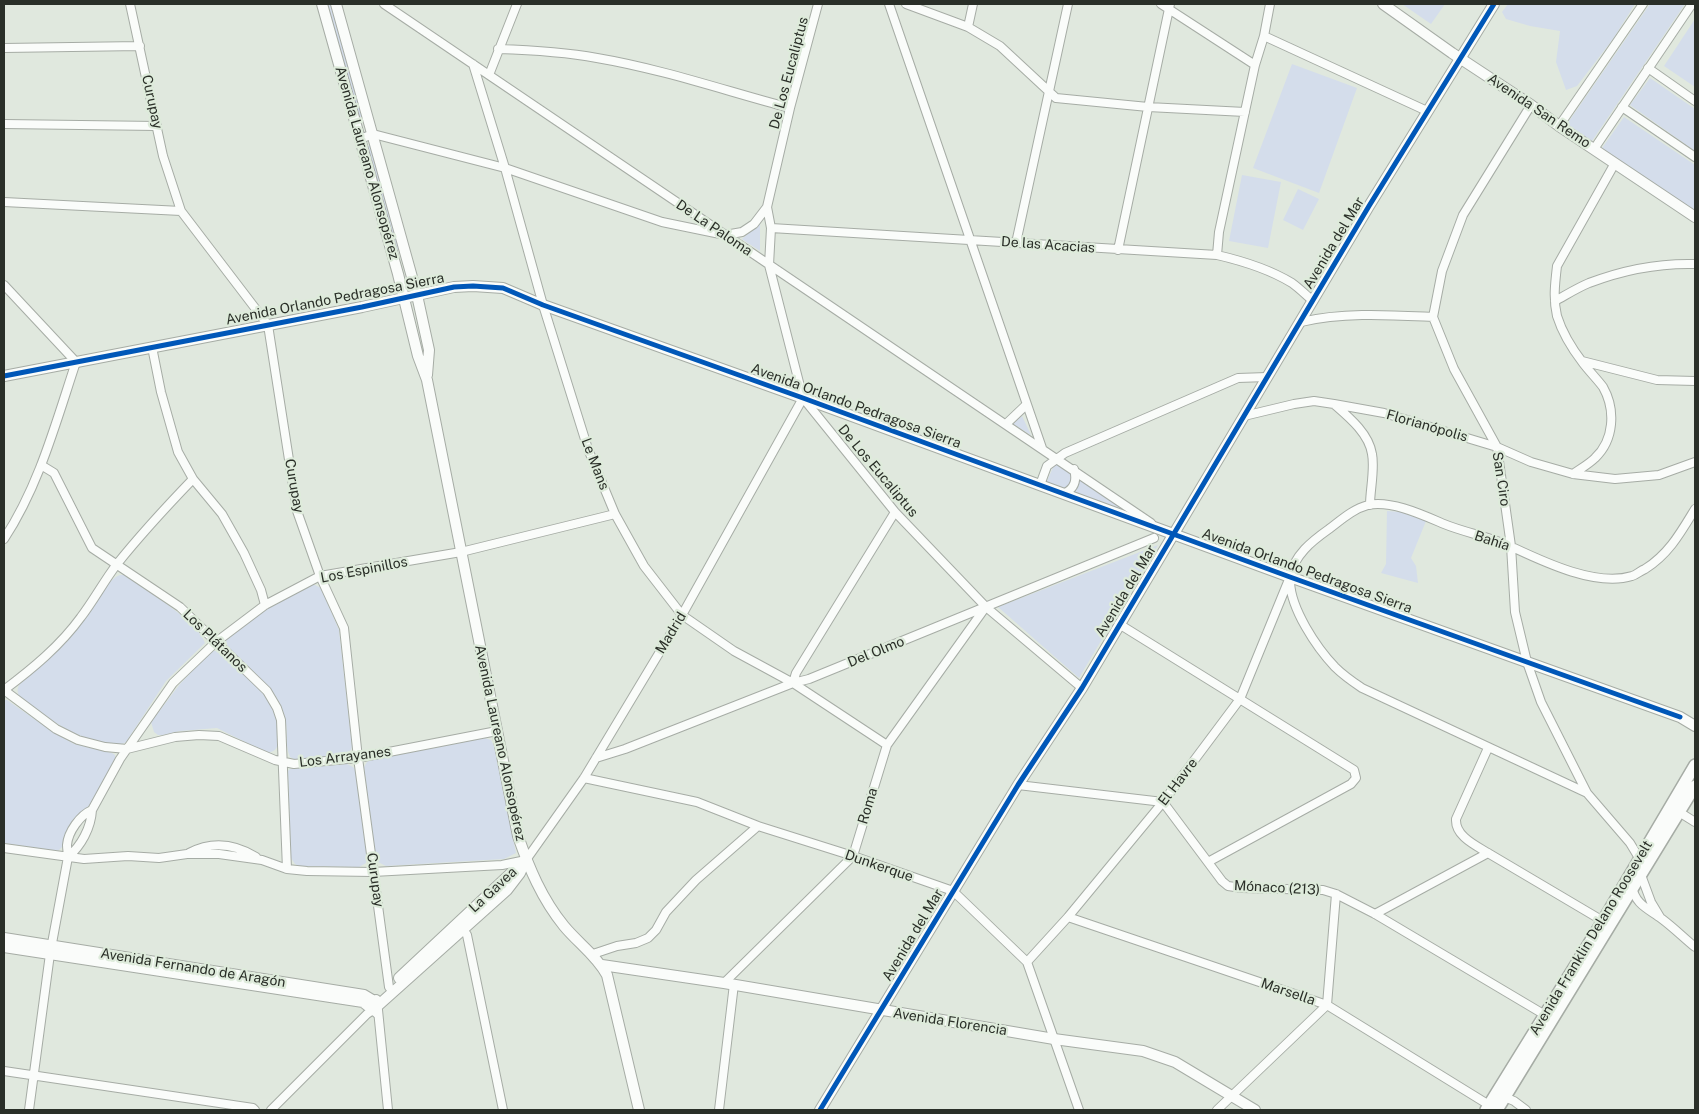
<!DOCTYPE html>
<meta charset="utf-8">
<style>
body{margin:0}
#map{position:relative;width:1699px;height:1114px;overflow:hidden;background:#e0e8de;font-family:"Public Sans",sans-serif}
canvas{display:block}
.frame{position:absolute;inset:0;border:5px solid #2a2f28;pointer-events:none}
</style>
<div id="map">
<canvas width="1699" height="1114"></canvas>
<div class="frame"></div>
</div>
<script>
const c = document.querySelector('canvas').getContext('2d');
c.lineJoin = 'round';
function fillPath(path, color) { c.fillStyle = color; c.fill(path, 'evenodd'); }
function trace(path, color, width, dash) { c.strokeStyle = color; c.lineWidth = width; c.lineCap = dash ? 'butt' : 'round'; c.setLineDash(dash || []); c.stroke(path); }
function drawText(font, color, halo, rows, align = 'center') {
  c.font = font + ' "Public Sans",sans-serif'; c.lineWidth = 4.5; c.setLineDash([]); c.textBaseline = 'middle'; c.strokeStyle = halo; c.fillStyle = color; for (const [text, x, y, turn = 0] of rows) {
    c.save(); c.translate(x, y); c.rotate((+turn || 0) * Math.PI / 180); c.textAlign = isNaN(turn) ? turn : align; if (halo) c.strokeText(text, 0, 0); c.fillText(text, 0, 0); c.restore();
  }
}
const green = new Path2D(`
 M325,4H332L363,116L361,117L358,116Z
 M1402,4H1445L1431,24Z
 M1508,4H1635L1613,39L1577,86L1566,90L1556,62L1560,31L1530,26L1506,19L1502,12Z
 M1650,4H1685L1592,141L1567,124Z
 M1695,19V87L1664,66Z
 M1292,64L1357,88L1319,193L1253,168Z
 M1650,78L1695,109V151L1630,105Z
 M1624,117L1695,165V211L1602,148Z
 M369,145H372L401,249L399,250L395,248L367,149Z
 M1242,175L1281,182L1268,248L1229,241Z
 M1298,189L1319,199L1303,230L1283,220Z
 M760,223V251L742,239Z
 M1022,416L1031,435L1013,424Z
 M1056,461L1133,515L1046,483Z
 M1387,511L1401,512L1426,521L1411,558L1416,566L1418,583L1381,573L1386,564Z
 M1158,545L1079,678L998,607Z
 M120,575H124C143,588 199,622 205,643L166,681L126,742C120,746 115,744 107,743C72,738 47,717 19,696C17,691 17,688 20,684C44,663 68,643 86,617C94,606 107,579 120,575Z
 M312,585H315L321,588L339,630L352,746L351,750L344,755L296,760L290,757C284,744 289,728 284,714C277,689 248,667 229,649L226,641L229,636L269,608Z
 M214,651H218C236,668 269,692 276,716C277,722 277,729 278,736C278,746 278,751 267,753L217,728L180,731L163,735H158L154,732L151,722L180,684L209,653Z
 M4,700H7L53,732L74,744L112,753L115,755V759L94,800L72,824L63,846L58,851L4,843Z
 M485,738L491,740L494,746L516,853L504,859L386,866L378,862L375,856L364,767L367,762L370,760Z
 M347,764L353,767L356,771L367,858L366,863L359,867L299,866L295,864L291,858L288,771L290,769Z`);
const minor = new Path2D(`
 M130,4L163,156L181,211L268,325L297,511L320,576L344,628L358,758L389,987L393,992
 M384,4L1151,523
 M818,4L790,108L767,207L771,228L769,265L803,398L895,512L986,607L1082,688
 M889,4L1042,448
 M906,4L968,27L1000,46L1056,98L1148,107L1245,112
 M1161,4L1255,65
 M968,27L973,4
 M1264,36L1427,111
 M4,48L140,46
 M498,49C531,50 565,52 597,58C662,69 726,91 790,108
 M473,64L505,168L543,305L588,449L615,514L644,566L682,615L734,651L793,683L887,745
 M1648,68L1695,101
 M489,75L517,4
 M1531,105L1463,215L1442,271L1433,317L1454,369L1497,447L1511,546L1515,612L1527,662L1541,702L1587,793L1630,843L1639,858
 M1622,107L1695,157
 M4,124L157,126
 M1559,126L1643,4
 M360,139L373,134L505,168L662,222L725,235L742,232L754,224L767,207
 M1594,149L1692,4
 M4,202L181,211
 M771,228L1217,255C1243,261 1269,269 1292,283C1299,288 1306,295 1313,301
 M1016,243L1068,4
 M1118,250L1170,4
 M1217,255L1219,232L1255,65L1264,36L1270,4
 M4,285L76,362C56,422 39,486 4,539
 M1555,301C1566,295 1577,288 1589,283C1623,270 1659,263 1695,264
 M1301,322C1344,312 1389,315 1433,317
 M152,347L161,392L178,452L193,479L222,514L244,553L261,590L265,605
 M1582,361L1657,380L1695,381
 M1335,405C1350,418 1369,434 1372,454C1375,469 1370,490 1370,505
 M1244,416L1294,404L1314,401L1334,404L1384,413L1497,447L1531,462L1573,474L1615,479L1659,475L1695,462
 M1006,424L1026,405
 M41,465L54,473L92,548L180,607L267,691L277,708L281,720L287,869
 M1573,474C1580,469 1589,464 1595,458C1614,440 1616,410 1603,387C1597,379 1589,371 1583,363C1573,350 1562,332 1557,316C1553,299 1555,283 1557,266L1615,163
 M1040,485L1047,466L1065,453L1238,378L1267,377
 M1065,493C1075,488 1077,480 1074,469
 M1290,582C1291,609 1316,647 1335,667C1343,675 1353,682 1362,688L1587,793
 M1119,624L1354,770L1356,778L1351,784L1208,862
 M793,683L796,673L895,512
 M4,690L56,729L78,740L105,747L127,749L175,737L199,735L219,736L275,760L294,764L358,758L497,731
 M4,690C32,669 60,646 81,617C94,600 104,581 117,564C141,534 167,506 193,479
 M1488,748L1456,819C1455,836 1475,845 1488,853L1603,921
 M596,758L625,749L793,683L809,679L1154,538
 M584,778L697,802L758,826L853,856L953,891L1027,962L1079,1110
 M1018,785L1163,802L1222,881L1228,886L1242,888L1323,890L1336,894L1375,914L1545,1015
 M1679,812L1695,822
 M4,848L84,859L128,856L159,858L187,854H219L262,860L287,869L307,871L373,872L502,865L526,860L584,778L682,615L803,398
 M189,853C212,841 235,844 256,857
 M68,857C81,846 91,828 92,810L120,759L173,683L216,642L265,605L320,576L461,552L615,514
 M1641,875L1651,902L1660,917
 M1632,886C1635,905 1649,909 1662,919C1674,928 1684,938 1695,947
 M1375,914L1488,853
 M1068,917L1327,1005L1489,1105
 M461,926L467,935L503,1110
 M593,954L617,946L636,943L648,938L656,930L666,912L696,880L758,826
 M1027,962L1068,917L1163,802L1240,699L1290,577C1294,555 1312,541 1329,529C1341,520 1353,509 1368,505C1391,500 1423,515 1444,524C1466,533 1491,537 1512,547C1544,562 1596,587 1632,576C1636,575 1640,571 1645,569C1669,554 1681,532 1695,509
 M724,983L853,856L887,745L985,608
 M378,1010L388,1110
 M4,1071L253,1108L255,1110
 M1502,1096L1514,1101L1526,1110
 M29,1110L50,954L68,857C68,854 67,849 67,845C68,832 80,815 92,810
 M271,1110L367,1014L373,1010L378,1015
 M719,1110L734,984
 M1217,1110L1327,1005L1336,894`);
const tertiary = new Path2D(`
 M322,4L398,274L418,356L427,380L518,836C529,868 542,899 564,926C578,943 596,955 607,975L639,1110
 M336,4L417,295L429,350L427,375
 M1383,4L1452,53L1531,105L1559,126L1695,217
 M4,376L362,307L454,287L473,286L503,288L543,305L803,398L1290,577L1680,717L1695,726
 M4,938L364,995L374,1001L376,1000
 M4,947L363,1002L373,1010L507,890L520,873L526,860
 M602,965L724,983L1054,1039L1143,1051L1175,1062L1255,1110
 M399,978L523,862
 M820,1110L1018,785L1082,688L1369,206L1494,4`);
const secondary = new Path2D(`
 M1486,1110L1603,921L1695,765
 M1497,1110L1695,786`);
const cycleway = new Path2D(`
 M4,376L362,307L454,287L473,286L503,288L543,305L803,398L1290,577L1680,717
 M820,1110L1018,785L1082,688L1369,206L1494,4`);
const streetNames = [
 ["De Los Eucaliptus",789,73,-75],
 ["Curupay",152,102,78],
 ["Avenida San Remo",1539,111,34],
 ["Avenida Laureano Alonsopérez",367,163,74],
 ["De La Paloma",714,228,34],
 ["Avenida del Mar",1334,243,-59],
 ["De las Acacias",1048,245,4],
 ["Avenida Orlando Pedragosa Sierra",335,299,-11],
 ["Avenida Orlando Pedragosa Sierra",856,406,20],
 ["Florianópolis",1427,426,16],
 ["Le Mans",595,464,69],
 ["De Los Eucaliptus",878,471,50],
 ["San Ciro",1501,479,81],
 ["Curupay",294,486,80],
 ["Bahía",1492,541,18],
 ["Los Espinillos",364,570,-11],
 ["Avenida Orlando Pedragosa Sierra",1307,571,20],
 ["Avenida del Mar",1126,591,-59],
 ["Madrid",671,633,-59],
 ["Los Plátanos",215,641,44],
 ["Del Olmo",876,652,-22],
 ["Avenida Laureano Alonsopérez",500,743,78],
 ["Los Arrayanes",345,757,-7],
 ["El Havre",1178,782,-53],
 ["Roma",868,806,-73],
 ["Dunkerque",879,866,19],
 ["Curupay",375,880,82],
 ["Mónaco (213)",1277,888,3],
 ["La Gavea",493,890,-43],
 ["Avenida del Mar",913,935,-59],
 ["Avenida Franklin Delano Roosevelt",1591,938,-59],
 ["Avenida Fernando de Aragón",193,968,9],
 ["Marsella",1288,992,19],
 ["Avenida Florencia",950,1022,9]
];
fillPath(green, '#d4ddeb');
trace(minor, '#a6aca5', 10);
trace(tertiary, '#a6aca5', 12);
trace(secondary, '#a6aca5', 14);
trace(minor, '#fafcfa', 8);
trace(tertiary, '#fafcfa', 10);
trace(secondary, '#fafcfa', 11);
trace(cycleway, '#0057b8', 5);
drawText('14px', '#2a2f28', '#deebdb', streetNames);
</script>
